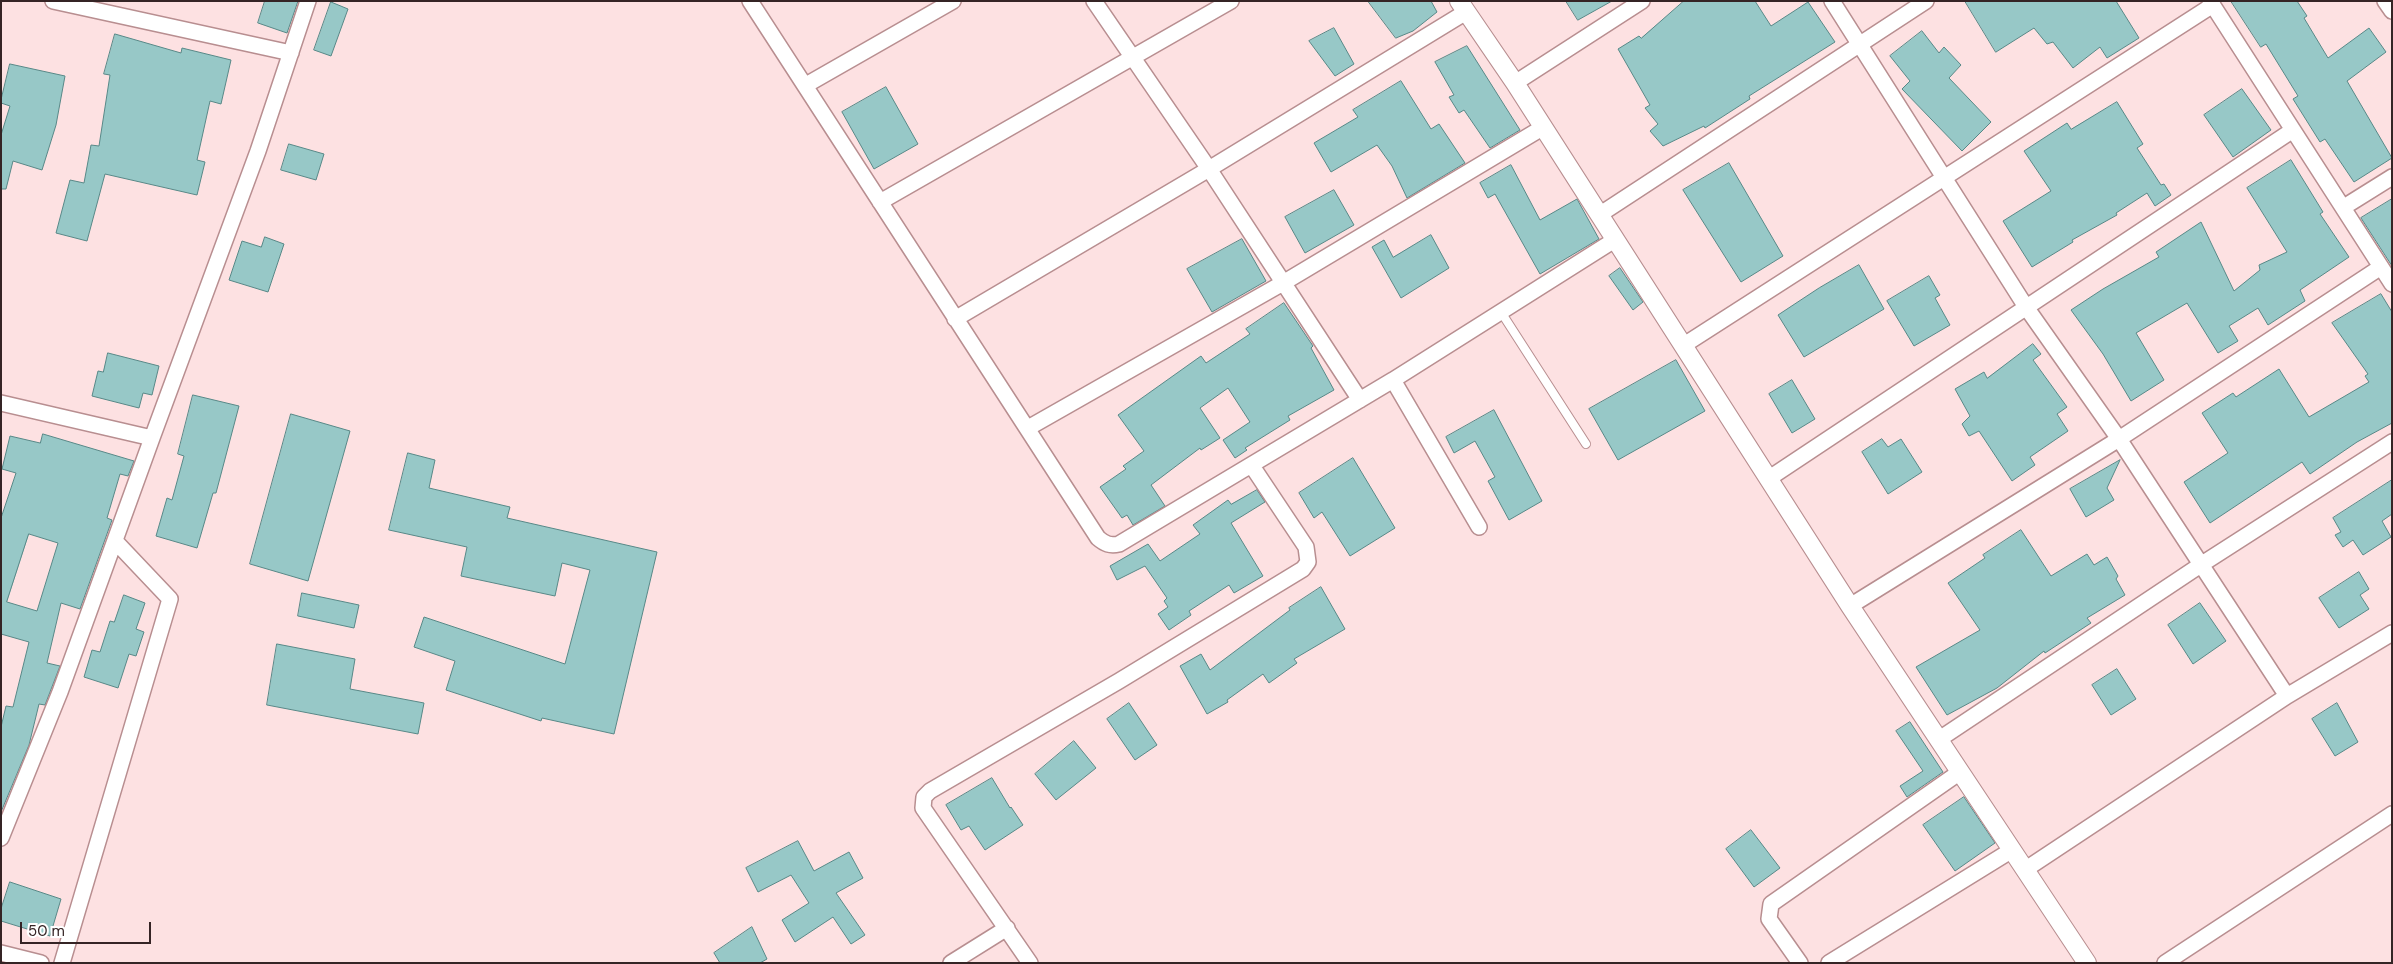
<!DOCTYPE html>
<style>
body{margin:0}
#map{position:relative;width:2393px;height:964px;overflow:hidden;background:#fde1e2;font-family:"DM Sans",sans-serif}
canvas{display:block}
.frame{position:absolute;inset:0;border:2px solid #352425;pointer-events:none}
.scale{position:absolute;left:20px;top:922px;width:131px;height:22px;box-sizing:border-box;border:2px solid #352425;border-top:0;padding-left:6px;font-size:15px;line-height:18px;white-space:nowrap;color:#352425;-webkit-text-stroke:4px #fff;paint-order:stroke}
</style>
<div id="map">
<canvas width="2393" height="964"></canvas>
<div class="frame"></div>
<div class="scale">50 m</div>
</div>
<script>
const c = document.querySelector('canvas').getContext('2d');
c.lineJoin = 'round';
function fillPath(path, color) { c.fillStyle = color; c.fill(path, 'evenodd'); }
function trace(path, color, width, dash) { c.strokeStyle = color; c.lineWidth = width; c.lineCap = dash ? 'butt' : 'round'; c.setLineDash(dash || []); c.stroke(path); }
const building = new Path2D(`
 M265,1H298L287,33L258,23Z
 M1368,1H1431L1437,12L1413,31L1396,38Z
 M1566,1H1612L1578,20Z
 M1684,1H1755L1771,26L1808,2L1835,42L1749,96L1750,99L1705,128L1704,126L1663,146L1650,131L1658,124L1645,108L1650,105L1618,49L1639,36L1641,38Z
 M1965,1H2116L2139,38L2107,58L2100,47L2073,68L2053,42L2047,44L2034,28L1996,52Z
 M2231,1H2297L2307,16L2304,18L2328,58L2369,28L2386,52L2347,81L2392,158L2354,182L2325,139L2320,142L2293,99L2298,96L2266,44L2261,47Z
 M331,2L348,9L331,56L314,50Z
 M1334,28L1354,64L1335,76L1309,41Z
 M1922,31L1939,53L1944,47L1961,65L1949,78L1991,122L1962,151L1902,89L1910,81L1890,56Z
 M115,34L181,53L182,48L231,60L221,104L210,101L197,160L205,162L197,195L105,174L87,241L56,233L70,180L84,183L91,145L99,146L110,75L104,74Z
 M1467,46L1520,130L1490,148L1464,110L1459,113L1449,97L1454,95L1435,62Z
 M10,64L65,76L56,125L42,170L13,161L6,189H1V135L10,106L1,103V100Z
 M1401,81L1431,129L1439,124L1465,163L1407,198L1392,166L1377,145L1331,172L1314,143L1358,117L1353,110Z
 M886,87L918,144L874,169L842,112Z
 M2242,89L2271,130L2233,157L2204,115Z
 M2117,102L2143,144L2137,148L2161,185L2164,184L2171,195L2155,206L2147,193L2116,213L2117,215L2072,240L2073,242L2032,267L2003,221L2051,191L2024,151L2067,123L2071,129Z
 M289,144L324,154L316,180L281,170Z
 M2291,160L2323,212L2320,214L2349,257L2300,290L2305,301L2268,325L2258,308L2229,326L2238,341L2218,353L2187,303L2136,333L2164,380L2131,401L2103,354L2071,310L2103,289L2159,257L2156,252L2201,222L2234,291L2260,270L2259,265L2287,252L2247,188Z
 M1729,163L1783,256L1741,282L1683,190Z
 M1511,165L1540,220L1577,199L1599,239L1540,274L1495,194L1488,198L1480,183Z
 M1334,190L1354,225L1305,253L1285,217Z
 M2392,199V266L2361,218Z
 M1431,235L1449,268L1401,298L1372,247L1384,240L1393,257Z
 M265,237L284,244L268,292L229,280L242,241L261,247Z
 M1242,239L1266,281L1212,312L1187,269Z
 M1859,265L1884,309L1804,357L1778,315L1819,288Z
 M1620,268L1643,302L1633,310L1609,276Z
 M1929,276L1940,295L1935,298L1950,325L1914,346L1887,301Z
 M2381,294L2392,312V423L2357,442L2310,474L2302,462L2210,523L2184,482L2228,453L2202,413L2233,393L2236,397L2279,369L2309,417L2369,382L2365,376L2368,374L2332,323Z
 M1284,303L1313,346L1311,348L1334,390L1288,416L1290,420L1245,448L1247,450L1235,458L1223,440L1250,422L1228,388L1200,408L1220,438L1201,450L1200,448L1151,485L1165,506L1133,525L1127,515L1122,518L1100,487L1126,469L1123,466L1144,451L1118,415L1201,356L1206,363L1250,334L1246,329Z
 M2033,344L2041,354L2033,360L2067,407L2057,414L2068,431L2030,457L2035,465L2012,481L1979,431L1969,436L1962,424L1970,416L1955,389L1984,372L1987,378Z
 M108,353L159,366L152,395L143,393L139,408L92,396L98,371L103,372Z
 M1676,360L1705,411L1618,460L1589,409Z
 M1792,380L1815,419L1792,433L1769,394Z
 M193,395L239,406L216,493H213L197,548L156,536L167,498L172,500L184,456L178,454Z
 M1494,410L1542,501L1509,520L1488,481L1495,477L1475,441L1454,453L1446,437Z
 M291,414L350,431L308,581L250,564Z
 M43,434L134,461L128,476L120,474L107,518L112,520L80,609L61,603L47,663L60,666L45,705L39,704L29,745L1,812V727L6,706L13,707L29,642L1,634V518L16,473L2,469L10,436L40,443ZM29,534L58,543L37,611L7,602Z
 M1882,439L1888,447L1901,439L1922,472L1888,494L1862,452Z
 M408,453L435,460L429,488L510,507L507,518L657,552L614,734L542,718L541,721L446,690L455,661L414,647L424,617L565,664L590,570L562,563L555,596L461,576L467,547L389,530Z
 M1353,458L1395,528L1350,556L1322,512L1314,518L1299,493Z
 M2120,460L2107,488L2114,500L2086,517L2070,489Z
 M2392,480V514L2382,521L2391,537L2363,555L2353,540L2343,547L2335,535L2341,532L2333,518Z
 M1257,490L1265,502L1231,523L1263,576L1234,593L1229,585L1189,611L1191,615L1169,630L1158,614L1168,607L1164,601L1167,598L1145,566L1117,580L1110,566L1148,544L1160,561L1200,534L1193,525L1228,500L1231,504Z
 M2021,530L2051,576L2087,554L2094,565L2107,557L2118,576L2116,579L2125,595L2087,618L2091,623L2045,653L2044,651L1997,688L1947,715L1916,667L1980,630L1948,583L1985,558L1983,555Z
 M2359,572L2369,589L2360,595L2369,609L2339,628L2319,598Z
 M1321,587L1345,629L1294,659L1297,663L1269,683L1263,674L1227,700L1228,702L1207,714L1180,666L1201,654L1210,670L1290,610L1289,608Z
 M302,593L359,605L354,628L298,616Z
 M124,595L145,603L136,629L144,632L136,656L129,654L118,688L84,677L92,650L100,652L110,621L114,622Z
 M2200,603L2226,641L2193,664L2168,625Z
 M277,644L355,659L350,689L424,703L418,734L267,705Z
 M2117,669L2136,699L2111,715L2092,685Z
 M1129,703L1157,745L1135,760L1107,719Z
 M2337,703L2358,742L2335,756L2312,719Z
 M1910,722L1943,772L1907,797L1900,786L1923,771L1896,731Z
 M1074,741L1096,768L1056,800L1035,774Z
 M992,778L1010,808L1011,807L1023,825L985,850L969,826L961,830L946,805Z
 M1964,797L1995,843L1955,871L1923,825Z
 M1751,830L1780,868L1754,887L1726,849Z
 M798,841L814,871L849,852L863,878L836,893L865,935L851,944L833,917L795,942L782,920L809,903L791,875L758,892L746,868Z
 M10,882L61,899L50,936L1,921V909Z
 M752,927L767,959L760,963H720L714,953Z`);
const service = new Path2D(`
 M1501,312L1586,444`);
const minor = new Path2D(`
 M53,1L291,53
 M750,1L1098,538C1105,544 1110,546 1119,544L1393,380L1613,241
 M1094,1L1209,169L1360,400
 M1832,1L2026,307L2119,439L2287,696
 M2210,1L2392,284
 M2385,1L2392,11
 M1515,83L1642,1
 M806,85L953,1
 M880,202L1231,1
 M2344,207L2392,177
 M1599,215L1926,1
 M955,319L1209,169L1466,12
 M1684,345L2213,5
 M1393,380L1479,527
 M1,403L152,438L258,151L308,1
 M1028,428L1283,283L1542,128
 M1768,479L2293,130
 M1850,606L2119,439L2381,267
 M1938,740L2202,564L2392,442
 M1,838L60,692L152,438
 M2026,869L2287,696L2392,633
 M1,953L41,963
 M62,963L170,599L115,541
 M951,963L1007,928
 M1030,963L923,808L924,797L930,791L1119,681L1303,569L1308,562L1306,547L1252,466
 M1800,963L1769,919L1771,904L1960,772
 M1829,963L2012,850
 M2165,963L2392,814`);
const tertiary = new Path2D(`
 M1459,1L1515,83L1850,606L2087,963`);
fillPath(building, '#97c8c7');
trace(building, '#588887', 1);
trace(service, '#b88e90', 10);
trace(minor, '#b88e90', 18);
trace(tertiary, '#b88e90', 20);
trace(service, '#fff', 8);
trace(minor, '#fff', 15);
trace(tertiary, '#fff', 18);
</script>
